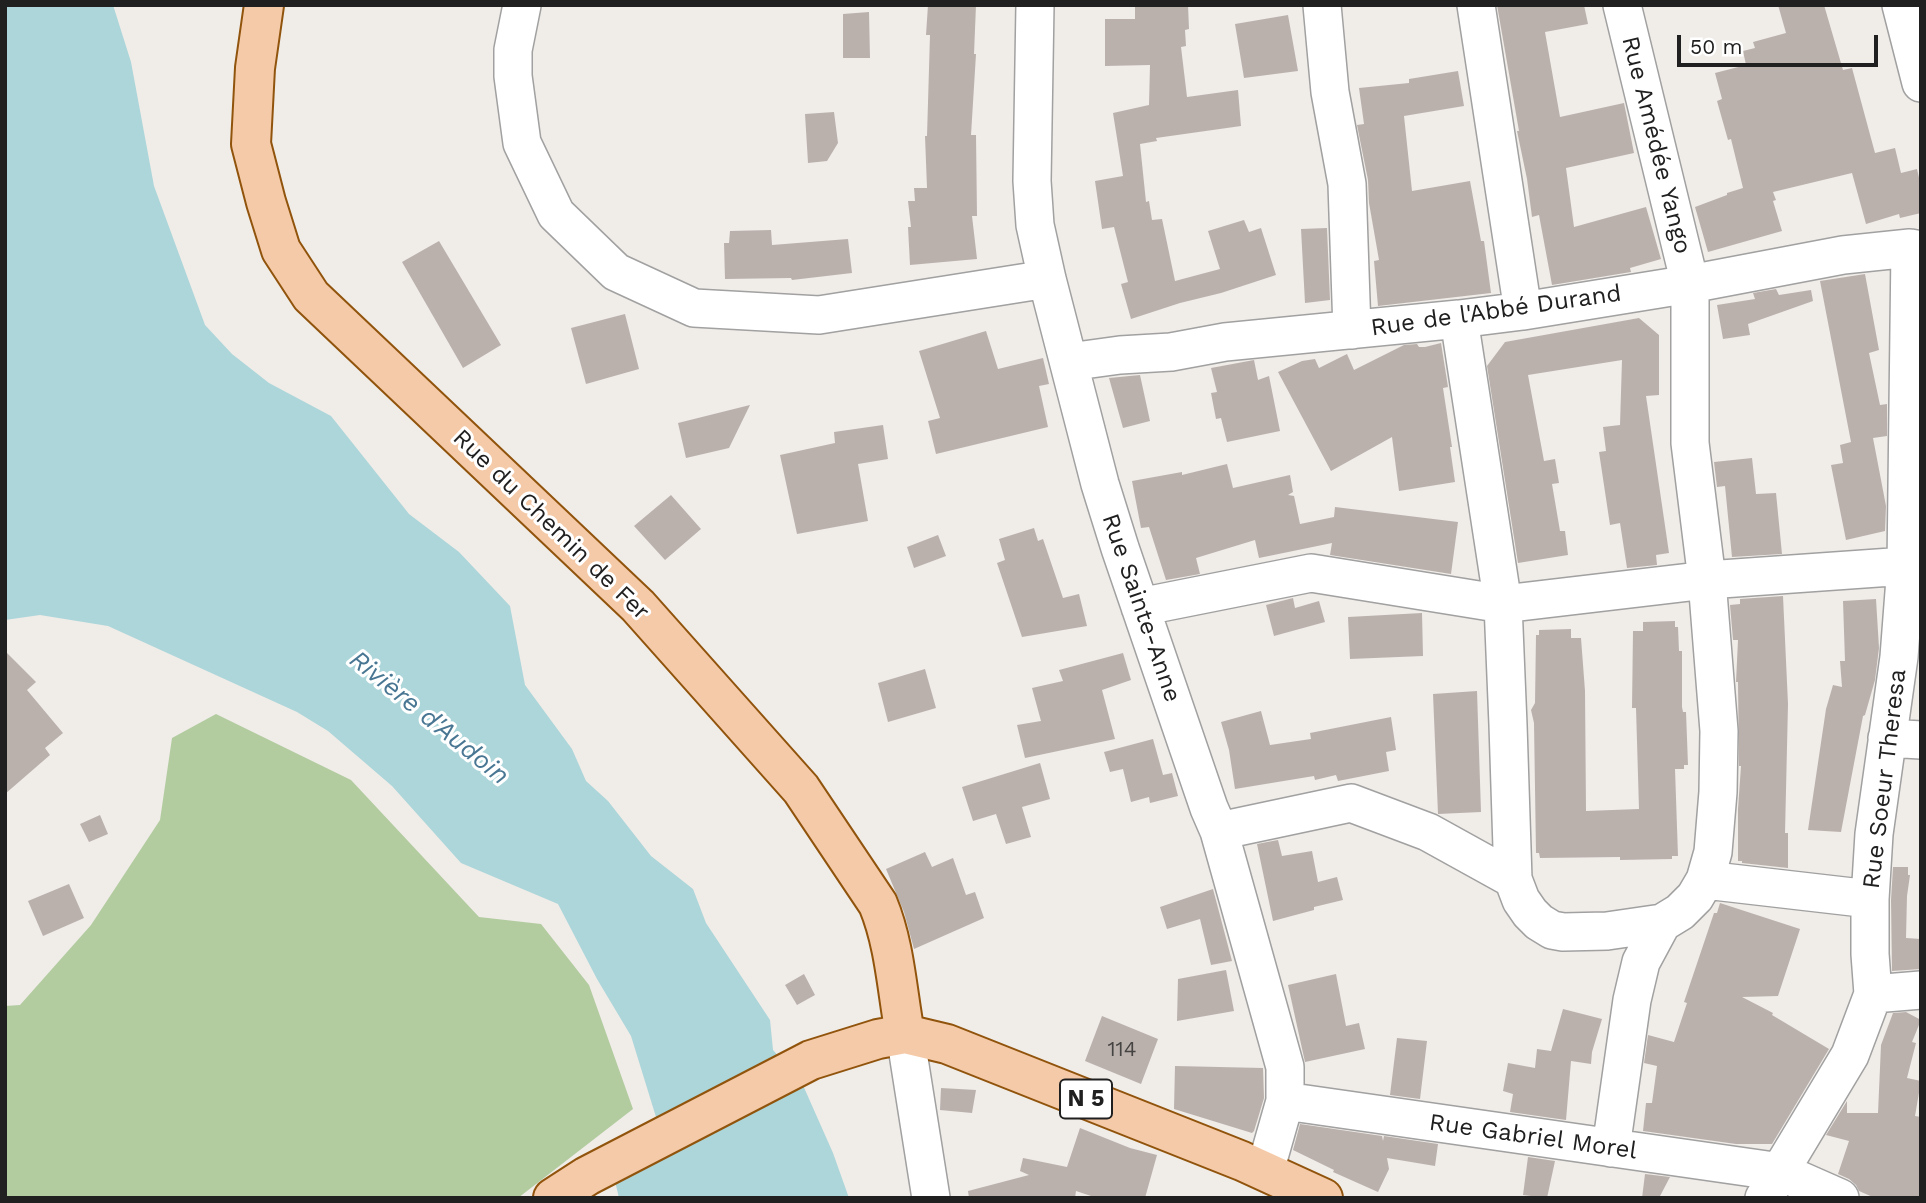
<!DOCTYPE html>
<meta charset="utf-8">
<style>
body{margin:0}
#map{position:relative;width:1926px;height:1203px;overflow:hidden;background:#f0ece8;font-family:"Work Sans",sans-serif}
canvas{display:block}
.frame{position:absolute;inset:0;border:7px solid #202020;pointer-events:none}
.scale{position:absolute;left:1677px;top:35px;width:201px;height:32px;box-sizing:border-box;border:4px solid #202020;border-top:0;padding-left:9px;font-size:21px;line-height:24px;white-space:nowrap;color:#202020;-webkit-text-stroke:5px #fff;paint-order:stroke}
</style>
<div id="map">
<canvas width="1926" height="1203"></canvas>
<div class="frame"></div>
<div class="scale">50 m</div>
</div>
<script>
const c = document.querySelector('canvas').getContext('2d');
c.lineJoin = 'round';
function fillPath(path, color) { c.fillStyle = color; c.fill(path, 'evenodd'); }
function trace(path, color, width, dash) { c.strokeStyle = color; c.lineWidth = width; c.lineCap = dash ? 'butt' : 'round'; c.setLineDash(dash || []); c.stroke(path); }
function drawText(font, color, halo, rows, align = 'center') {
  c.font = font + ' "Work Sans",sans-serif'; c.lineWidth = 6; c.setLineDash([]); c.textBaseline = 'middle'; c.strokeStyle = halo; c.fillStyle = color; for (const [text, x, y, turn = 0] of rows) {
    c.save(); c.translate(x, y); c.rotate((+turn || 0) * Math.PI / 180); c.textAlign = isNaN(turn) ? turn : align; if (halo) c.strokeText(text, 0, 0); c.fillText(text, 0, 0); c.restore();
  }
}
const forest = new Path2D(`
 M216,714L351,780L479,917L541,924L589,985L633,1109L518,1198H5V1006L20,1005L91,925L160,820L172,738Z`);
const water = new Path2D(`
 M5,5H113L131,62L154,186L205,325L232,354L269,383L331,416L409,514L459,552L510,606L525,685L572,749L586,781L608,801L651,856L693,889L706,923L770,1020L773,1050L802,1083L833,1153L849,1198H619L615,1181L656,1117L631,1036L597,979L558,904L461,863L392,786L328,731L297,712L108,626L40,615L5,620Z`);
const building = new Path2D(`
 M928,5H976L974,54H976L971,135H976L977,216H972L977,259L910,265L908,227H911L908,201H915L914,188H927L925,136H927L930,35H926Z
 M1135,5H1188L1189,29L1185,30L1186,46L1181,47L1187,97L1238,90L1241,126L1156,138L1157,141L1140,144L1146,202L1149,201L1152,220L1162,219L1175,281L1220,269L1208,231L1244,220L1249,232L1261,228L1276,275L1221,293L1180,303L1131,319L1121,284L1128,282L1114,227L1102,229L1095,181L1123,176L1113,113L1149,105L1150,65L1105,66V19H1135Z
 M1497,5H1584L1588,24L1545,32L1560,117L1624,103L1634,153L1566,168L1574,227L1646,207L1661,259L1630,268L1631,272L1552,285L1539,215L1532,217L1527,179L1517,131H1519Z
 M1778,5H1824L1843,70L1852,68L1875,153L1895,148L1901,173L1917,169L1921,186V213L1900,218L1899,214L1866,224L1852,173L1773,192L1776,200L1773,201L1782,231L1708,252L1695,207L1727,195V193L1743,188L1731,139L1728,140L1717,101L1722,99L1715,73L1746,65L1743,51L1755,48L1753,42L1786,33Z
 M869,12L870,58H843V14Z
 M1288,15L1298,71L1244,78L1235,24Z
 M1458,71L1464,106L1404,116L1412,191L1470,181L1481,241H1484L1491,293L1378,306L1374,261L1379,260L1369,203L1368,180L1357,125L1364,124L1359,88L1409,83V79Z
 M834,112L838,143L827,161L808,163L805,114Z
 M1327,228L1330,300L1305,303L1301,229Z
 M771,230L772,245L848,239L852,273L792,280L791,278L725,279L724,243H729L730,231Z
 M439,241L501,345L463,368L402,262Z
 M1865,274L1879,350L1869,353L1880,405L1887,404V436L1873,438L1886,506L1885,531L1846,540L1831,465L1843,463L1840,445L1851,442L1820,281Z
 M1776,289L1779,295L1811,290L1813,301L1748,324L1750,335L1723,339L1717,305L1755,299L1753,293Z
 M625,314L639,369L586,384L571,328Z
 M1639,318L1659,335V395L1646,396L1669,553L1656,555L1657,565L1627,568L1620,523L1610,525L1599,452L1606,451L1603,427L1620,425L1622,360L1528,375L1544,461L1555,459L1559,483L1552,484L1560,531H1565L1568,555L1518,563L1487,366L1505,342Z
 M986,331L998,369L1043,358L1049,384L1039,386L1048,427L936,454L928,421L940,418L919,351Z
 M1441,343L1448,387L1443,388L1452,447H1450L1455,482L1399,491L1392,437L1331,471L1278,372L1302,361L1315,359L1319,368L1347,354L1354,370L1404,345L1417,344L1419,347H1425Z
 M1254,360L1258,380L1269,376L1280,431L1227,442L1221,418L1216,419L1211,393L1217,392L1211,368Z
 M1140,375L1150,421L1123,428L1109,378Z
 M750,405L729,448L686,458L678,423Z
 M883,425L888,459L858,464L868,521L797,534L780,455L835,443L834,432Z
 M1752,458L1756,494L1776,493L1782,554L1732,557L1725,486L1717,487L1714,462Z
 M1227,464L1233,488L1290,475L1293,492L1288,495L1294,496L1300,524L1334,517L1335,507L1458,522L1451,574L1330,555L1332,543L1259,558L1255,540L1196,558L1200,574L1166,580L1149,527L1141,528L1132,481L1182,472V475Z
 M671,495L701,529L665,560L634,526Z
 M1034,528L1038,541L1043,539L1063,598L1079,594L1087,626L1022,637L997,563L1005,560L999,539Z
 M938,535L946,556L914,568L907,547Z
 M1783,596L1788,704L1785,833H1788V868L1742,863V861H1738V809L1741,766H1739L1738,682H1736L1738,640H1733L1730,605L1740,604V599Z
 M1293,598L1295,608L1319,601L1325,622L1274,636L1266,605Z
 M1876,599L1879,648L1875,680L1865,715L1863,716L1841,832L1808,830L1826,709L1833,685L1842,687L1840,661H1845L1843,601Z
 M1422,613L1423,656L1350,659L1348,617Z
 M1675,621V627H1678L1679,651H1682V707L1683,712H1686L1688,765H1684V769H1675L1678,856H1672V859L1620,860V857L1540,858L1539,853H1536L1534,723L1531,710L1535,703L1536,635H1539V630L1571,629V638H1581L1585,691L1586,811L1639,809L1636,708H1632L1633,631H1643V622Z
 M5,651L36,682L27,690L63,733L45,748L50,755L5,794Z
 M1123,653L1131,680L1102,690L1115,739L1025,758L1017,725L1041,721L1032,688L1063,681L1059,670Z
 M925,669L936,708L888,722L878,683Z
 M1477,691L1481,812L1438,814L1433,694Z
 M1261,711L1270,745L1311,739L1310,733L1391,717L1396,750L1386,752L1389,771L1338,781L1336,775L1315,780L1314,776L1235,789L1229,750L1221,722Z
 M1153,739L1163,775L1172,773L1178,796L1150,803L1149,797L1131,802L1123,769L1110,772L1104,752Z
 M1040,763L1050,799L1022,807L1031,837L1006,844L996,814L973,821L962,787Z
 M100,815L108,834L89,842L80,824Z
 M1278,840L1282,856L1312,851L1318,882L1337,877L1343,900L1314,907V910L1273,921L1257,844Z
 M925,852L932,867L953,858L966,895L975,892L984,918L914,949L904,912L886,869Z
 M1893,867H1908V875H1910L1907,896L1906,938L1921,939V969L1892,971L1891,900Z
 M69,884L84,918L43,936L28,901Z
 M1213,889L1232,961L1211,965L1200,919L1167,929L1160,907Z
 M1720,903L1800,929L1778,996L1742,997L1773,1013L1772,1015L1829,1049L1772,1144H1736L1643,1131L1646,1103H1652L1657,1066L1644,1063L1648,1035L1674,1042L1687,1003L1684,1002L1714,913H1717Z
 M1226,970L1234,1011L1177,1021L1178,979Z
 M804,974L815,995L797,1005L785,985Z
 M1336,974L1346,1026L1359,1023L1365,1049L1305,1062L1288,985Z
 M1563,1009L1602,1019L1592,1052L1591,1064L1571,1061L1566,1120L1510,1112L1513,1094L1503,1091L1508,1063L1535,1068L1537,1049L1551,1051Z
 M1906,1012L1921,1020L1912,1042L1916,1043L1907,1078L1921,1081L1915,1116L1921,1117V1198H1875L1859,1191L1856,1185L1849,1179L1838,1174L1849,1141L1826,1135L1847,1101V1113H1878L1881,1045L1893,1013Z
 M1102,1016L1158,1039L1141,1084L1085,1061Z
 M1397,1038L1427,1041L1420,1099L1390,1095Z
 M1175,1066L1263,1068L1264,1098L1254,1131L1252,1133L1174,1109Z
 M941,1088L976,1090L972,1113L940,1110Z
 M1300,1124L1382,1136L1383,1141L1384,1136L1438,1144L1435,1166L1387,1158L1389,1169L1378,1192L1333,1172L1334,1170L1293,1150Z
 M1080,1128L1130,1148L1157,1155L1145,1198H1097L1076,1191L1075,1198H969L968,1191L1029,1175L1020,1171L1023,1158L1067,1167Z
 M1528,1157L1555,1161L1547,1198L1523,1195Z
 M1645,1174L1670,1177L1659,1198H1642Z`);
const minor = new Path2D(`
 M522,5L513,50V76L522,143L556,214L616,272L694,308L819,315L1047,279
 M1035,5L1032,181L1035,225L1047,279L1100,484L1120,548L1209,808L1219,831L1285,1067V1101L1265,1171
 M1322,5L1330,92L1347,184L1352,330
 M1476,5L1523,311
 M1901,5L1921,83
 M1459,319L1503,604L1508,725L1513,879
 M1069,362L1120,355L1171,352L1225,342L1459,319L1523,311L1690,284L1843,255L1910,248L1921,250
 M1140,607L1311,573L1503,604L1707,580L1906,566L1921,563
 M1887,738L1921,740
 M1219,831L1351,803L1428,832L1513,879L1521,900L1530,913L1539,922L1552,930L1563,932L1607,931L1662,923L1680,912L1695,897L1705,880L1713,852L1718,792L1719,731L1707,580L1690,443V284L1622,5
 M1705,880L1870,899
 M1873,994L1921,990
 M905,1034L931,1198
 M1285,1101L1781,1172L1840,1198
 M1611,1148L1632,1000L1641,962L1662,923
 M1764,1198L1850,1055L1873,994L1870,954V899L1874,834L1899,657L1906,566L1910,248`);
const major = new Path2D(`
 M264,5L255,68L251,144L266,202L281,250L311,296L638,606L801,789L878,904C895,945 897,991 905,1034
 M553,1198L587,1176L811,1060L878,1039L905,1034L947,1044L1242,1161L1323,1198`);
const numberNames = [
 ["114",1122,1050]
];
const shields = [
 [1086,1099,52]
];
const shieldNames = [
 ["N 5",1086,1099]
];
const streetNames = [
 ["Rue Amédée Yango",1656,145,76],
 ["Rue de l'Abbé Durand",1496,311,-8],
 ["Rue du Chemin de Fer",551,525,44],
 ["Rue Sainte-Anne",1141,608,71],
 ["Rue Soeur Theresa",1885,779,-83],
 ["Rue Gabriel Morel",1533,1137,8]
];
const waterNames = [
 ["Rivière d'Audoin",429,718,39]
];
fillPath(forest, '#b2cca0');
fillPath(water, '#acd6da');
fillPath(building, '#bab1ad');
trace(minor, '#a1a1a1', 40);
trace(major, '#91540c', 42);
trace(minor, '#fff', 37);
trace(major, '#f5caa8', 38);
drawText('21px', '#464443', null, numberNames);
for (const [x, y, w] of shields) { const box = new Path2D(); box.roundRect(x - w / 2, y - 19.5, w, 39, 5); c.fillStyle = '#fff'; c.fill(box); trace(box, '#202020', 2); }
drawText('bold 23px', '#202020', null, shieldNames);
drawText('24px', '#202020', '#fff', streetNames);
drawText('italic 26px', '#497793', '#fff', waterNames);
</script>
